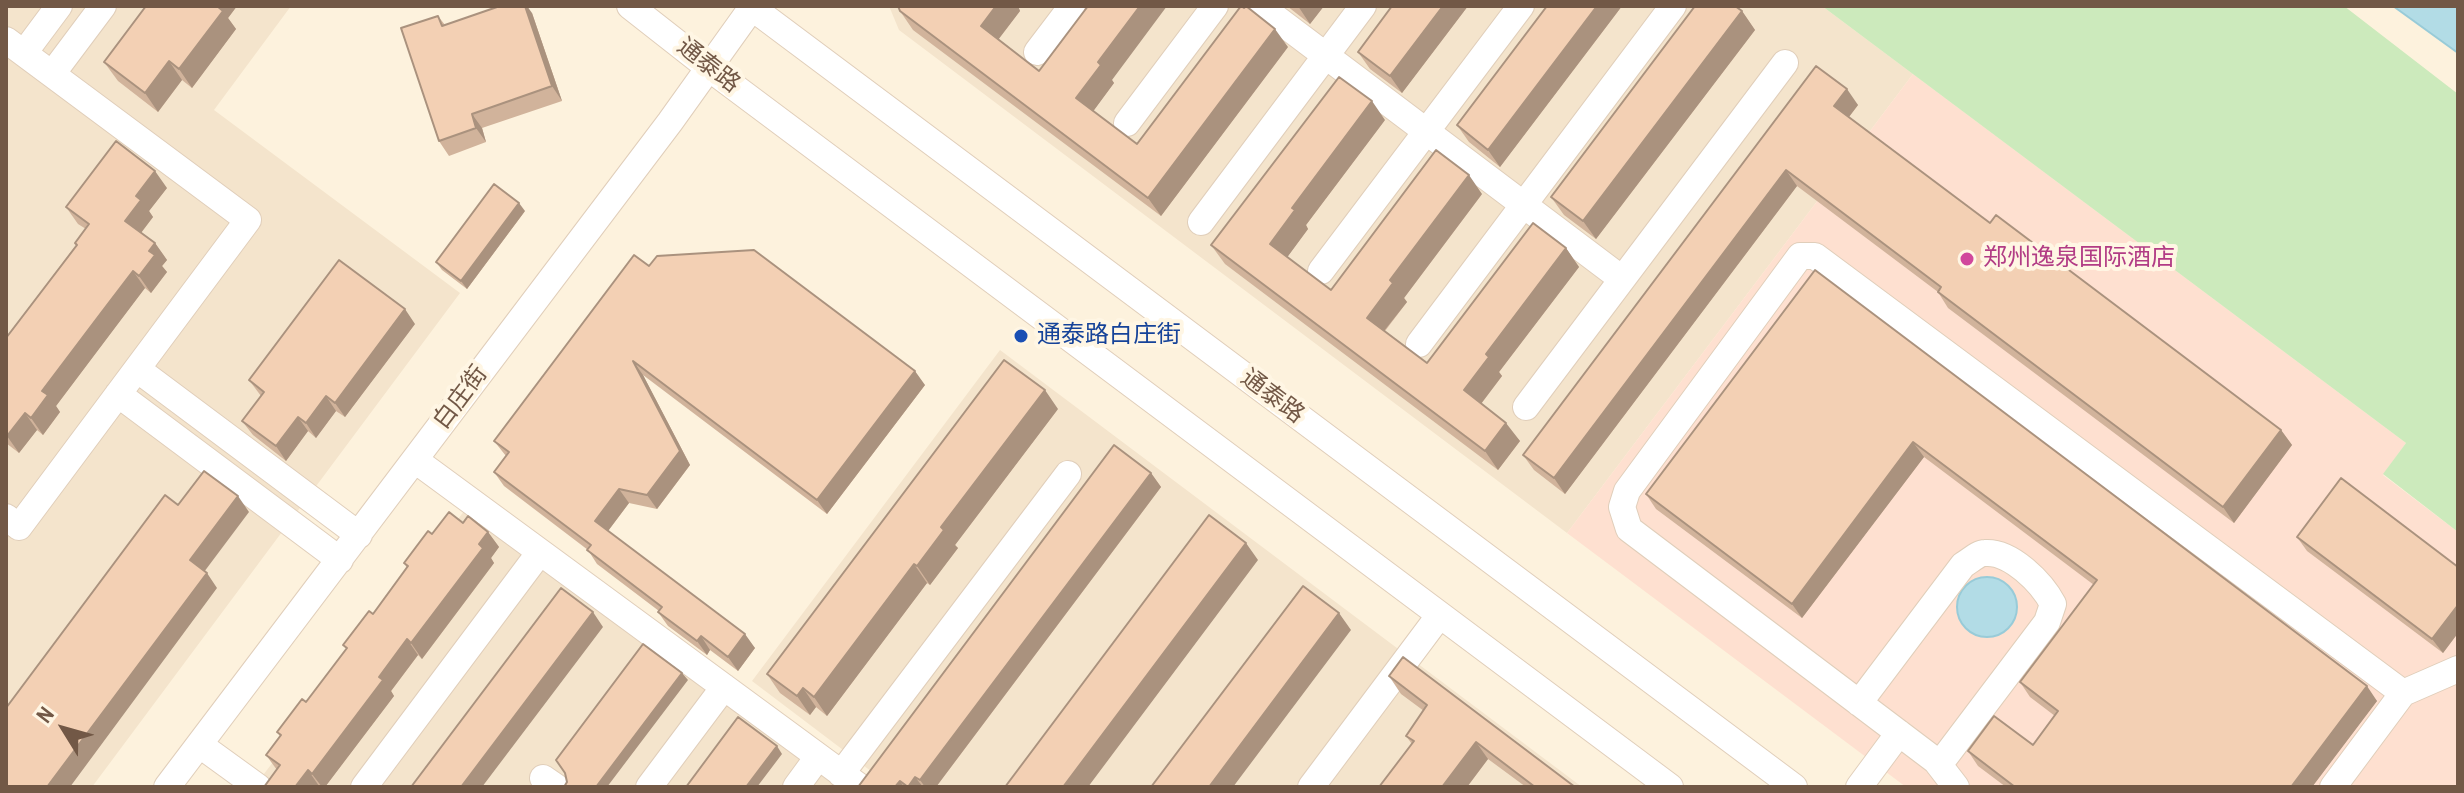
<!DOCTYPE html>
<meta charset="utf-8">
<style>
body{margin:0}
#map{position:relative;width:2464px;height:793px;overflow:hidden;background:#fdf2dd;font-family:"Archivo Narrow",sans-serif}
canvas{display:block}
.frame{position:absolute;inset:0;border:8px solid #725846;pointer-events:none}
.north{position:absolute;left:24px;top:689px;width:80px;height:80px;-webkit-text-stroke:6px #fff6e4;paint-order:stroke;rotate:307deg;font-size:22px;font-weight:700;line-height:32px;text-align:center;color:#725846}
.north::after{content:'';display:block;margin:auto;width:28px;height:36px;background:#725846;clip-path:polygon(50% 0,100% 100%,50% 72%,0 100%)}
</style>
<div id="map">
<canvas width="2464" height="793"></canvas>
<div class="frame"></div>
<div class="north">N</div>
</div>
<script>
const c = document.querySelector('canvas').getContext('2d');
c.lineJoin = 'round';
function fillPath(path, color) { c.fillStyle = color; c.fill(path, 'evenodd'); }
function trace(path, color, width, dash) { c.strokeStyle = color; c.lineWidth = width; c.lineCap = dash ? 'butt' : 'round'; c.setLineDash(dash || []); c.stroke(path); }
function drawText(font, color, halo, rows, align = 'center') {
  c.font = font + ' "Archivo Narrow","Noto Sans SC",sans-serif'; c.lineWidth = 8; c.setLineDash([]); c.textBaseline = 'middle'; c.strokeStyle = halo; c.fillStyle = color; for (const [text, x, y, turn = 0] of rows) {
    c.save(); c.translate(x, y); c.rotate((+turn || 0) * Math.PI / 180); c.textAlign = isNaN(turn) ? turn : align; if (halo) c.strokeText(text, 0, 0); c.fillText(text, 0, 0); c.restore();
  }
}
const residential = new Path2D(`
 M6,6H291L214,110L460,293L92,787H6Z
 M889,6H1822L1913,74L1567,533L899,30Z
 M1000,350L1582,787H892L752,681Z
 M465,510L840,787H254Z`);
const commercial = new Path2D(`
 M1913,74L2406,443L2383,475L2458,532V787H1906L1567,533Z`);
const green = new Path2D(`
 M1822,6H2344L2458,94V532L2383,474L2406,443Z`);
const water = new Path2D(`
 M2393,6H2458V53Z
 M1957 607a30 30 0 1 1 60 0a30 30 0 1 1-60 0Z`);
const minor = new Path2D(`
 M630,6L709,68L1670,787
 M750,6L1794,787
 M1260,6L1622,279
 M6,40L248,220L19,527L6,517
 M1037,52L1072,6
 M24,53L59,6
 M52,74L103,6
 M1127,123L1215,6
 M1201,222L1363,6
 M1321,271L1521,6
 M1419,344L1673,6
 M137,369L359,535
 M118,394L340,560
 M1526,407L1785,63
 M415,460L860,787
 M1859,703L1963,565C1970,561 1978,553 1985,553C2011,551 2042,583 2053,604L2047,622L1939,765
 M200,745L258,787
 M841,774L1068,474
 M543,778L556,787
 M167,787L670,122L753,6
 M364,787L540,552
 M649,787L724,687
 M796,787L818,757
 M1311,787L1439,616
 M1859,787L1899,733
 M1956,787L1936,761L1629,529L1622,507L1627,491L1800,256H1815L2403,693
 M2333,787L2403,693L2458,669`);
const wall = new Path2D(`
 M146,6H237L228,18L236,29L192,88L182,80L158,112L118,81L104,62Z
 M898,6H1018L1020,11L998,40L1039,71L1112,80L1114,83L1093,111L1137,144L1288,47L1161,216L913,30L900,11Z
 M1287,6H1324L1310,24Z
 M1392,6H1468L1402,93L1370,69L1358,52Z
 M1547,6H1622L1500,167L1469,142L1457,125Z
 M1742,11L1755,30L1596,239L1564,215L1551,197Z
 M532,13L562,101L482,128L486,142L449,156L439,141L438,16L445,25Z
 M1816,66L1858,105L1849,117L1990,223L2281,430L2292,445L2234,523L1948,308L1938,292L1797,186L1565,494L1534,470L1523,455Z
 M1385,120L1306,225L1308,229L1287,257L1331,290L1482,194L1404,298L1407,302L1385,331L1427,363L1566,248L1579,267L1499,372L1502,376L1481,404L1520,441L1498,470L1225,264L1211,245Z
 M167,188L149,211L153,217L141,233L155,243L167,260L162,266L167,272L151,293L145,288L116,326L56,406L60,412L43,435L37,430L19,453L6,443V338L76,245L86,229L78,224L66,207Z
 M525,211L467,289L442,270L436,262Z
 M649,266L925,385L827,514L643,375L690,465L657,509L629,503L608,531L755,648L738,671L710,650L707,655L668,626L658,612L659,611L597,564L588,550L504,486L494,472L506,456L494,441Z
 M1815,270L2377,701L2312,787H2006L1978,766L1968,751L2033,745L2055,716L2030,697L2020,682L2094,585L1924,457L1802,618L1656,509L1646,494Z
 M415,324L345,417L336,411L316,438L308,431L286,461L253,435L242,421L261,396L249,380Z
 M1058,409L955,545L958,548L930,585L927,583L827,716L816,707L810,715L780,693L767,674Z
 M1151,473L1161,487L936,787H858Z
 M463,523L488,532L499,547L491,558L494,563L422,659L418,655L391,691L394,696L325,787H264L277,770L266,755L280,736L277,732L306,702L346,649L343,645L373,614L407,568L404,563L432,534Z
 M2297,537L2458,567V633L2443,653L2307,551Z
 M1389,676L1575,787H1526L1488,759L1467,787H1379L1412,744L1406,736L1424,711L1401,694Z`);
const shadedWall = new Path2D(`
 M214,6H237L228,18L236,29L192,88L179,69Z
 M525,6H527L532,13L562,101L552,86Z
 M996,6H1018L1020,11L994,45L981,26Z
 M1140,6H1167L1112,80L1114,83L1089,117L1076,98L1098,62Z
 M1298,6H1324L1310,24Z
 M1443,6H1468L1402,93L1390,76Z
 M1597,6H1622L1500,167L1488,150Z
 M1742,11L1755,30L1596,239L1583,221Z
 M1275,29L1288,47L1161,216L1148,198Z
 M169,61L182,80L158,112L145,93Z
 M1847,89L1858,105L1845,122L1834,106Z
 M1372,101L1385,120L1306,225L1308,229L1283,263L1270,244L1292,208Z
 M472,114L482,128L486,142L476,128Z
 M1786,170L1797,186L1565,494L1554,478Z
 M155,171L167,188L149,211L153,217L137,238L125,221L136,196Z
 M1469,175L1482,194L1404,298L1407,302L1380,336L1367,318L1390,280Z
 M519,203L525,211L467,289L461,281Z
 M155,243L167,260L162,266L167,272L151,293L139,276L149,251Z
 M1566,248L1579,267L1499,372L1502,376L1477,409L1464,390L1486,354Z
 M133,271L145,288L56,406L60,412L43,435L31,418L42,391Z
 M405,309L415,324L345,417L335,403Z
 M633,361L643,375L690,465L657,509L647,495Z
 M915,371L925,385L827,514L817,500Z
 M1045,390L1058,409L955,545L958,548L930,585L917,566L941,527Z
 M326,396L336,411L316,438L306,423Z
 M25,413L37,430L19,453L7,436Z
 M298,417L308,431L286,461L276,446Z
 M1506,423L1520,441L1498,470L1485,451Z
 M2281,430L2292,445L2234,523L2223,507Z
 M1913,442L1924,457L1802,618L1792,604Z
 M1151,473L1161,487L936,787H925L920,780Z
 M619,489L629,503L605,535L595,521Z
 M238,496L249,512L201,576L190,560Z
 M488,532L499,547L491,558L494,563L422,659L411,643Z
 M1246,543L1258,560L1088,787H1063Z
 M914,564L927,583L827,716L814,697Z
 M207,573L217,588L70,787H47Z
 M2458,605V633L2443,653L2432,639Z
 M593,612L603,627L482,787H461Z
 M1339,613L1351,630L1233,787H1209Z
 M745,634L755,648L738,671L728,657Z
 M701,636L710,650L707,655L697,641Z
 M407,639L418,655L391,691L394,696L325,787H322L312,774L379,677Z
 M682,673L688,680L607,787H596Z
 M2367,686L2377,701L2312,787H2291Z
 M803,688L816,707L810,715L797,696Z
 M1476,742L1488,759L1467,787H1442Z
 M777,746L782,754L757,787H746Z
 M308,770L319,786L318,787H295Z
 M915,777L923,787H908Z
 M900,781L904,787H895Z`);
const building = new Path2D(`
 M146,6H217L223,11L179,69L169,61L145,93L104,62Z
 M500,6H525L552,86L472,114L476,128L439,141L401,28L438,16L442,26Z
 M898,6H996L981,26L1039,71L1088,6H1140L1098,62L1101,65L1076,98L1137,144L1241,6L1244,8L1246,6L1275,29L1148,198L900,11Z
 M1392,6H1443L1390,76L1358,52Z
 M1547,6H1597L1488,150L1457,125Z
 M1695,6H1735L1742,11L1583,221L1551,197Z
 M1816,66L1847,89L1834,106L1990,223L1996,215L2281,430L2223,507L1938,292L1941,287L1786,170L1554,478L1523,455Z
 M1339,77L1372,101L1292,208L1295,210L1270,244L1331,290L1436,150L1469,175L1390,280L1393,283L1367,318L1427,363L1533,223L1566,248L1486,354L1489,357L1464,390L1506,423L1485,451L1211,245Z
 M116,141L155,171L136,196L141,200L125,221L155,243L149,251L155,255L139,276L133,271L104,309L42,391L48,395L31,418L25,413L7,436L6,435V338L77,245L75,243L89,224L66,207Z
 M494,184L519,203L461,281L436,262Z
 M754,250L915,371L817,500L633,361L680,451L647,495L619,489L595,521L745,634L728,657L701,636L697,641L658,612L662,607L587,550L591,545L494,472L509,452L494,441L634,255L649,266L657,256Z
 M339,260L405,309L335,403L326,396L306,423L298,417L276,446L242,421L264,392L249,380Z
 M1815,270L2367,686L2291,787H2015L1968,751L1994,716L2033,745L2058,711L2020,682L2097,580L1913,442L1792,604L1646,494Z
 M1004,360L1045,390L941,527L944,530L917,566L914,564L814,697L803,688L797,696L767,674Z
 M1114,445L1151,473L920,780L915,777L908,787L900,781L895,787H858Z
 M204,471L238,496L190,560L207,573L47,787H6V708L165,495L178,505Z
 M2341,478L2458,567V605L2432,639L2297,537Z
 M449,512L463,523L468,516L488,532L479,544L483,548L411,643L407,639L379,677L383,680L312,774L308,770L295,787H264L280,765L266,755L281,735L277,732L302,699L306,702L347,648L343,645L369,611L373,614L408,566L404,563L428,531L432,534Z
 M1209,515L1246,543L1063,787H1005Z
 M1303,586L1339,613L1209,787H1151Z
 M561,588L593,612L461,787H411Z
 M643,644L682,673L596,787H564L567,782L565,773L556,760Z
 M1403,657L1575,787H1535L1476,742L1442,787H1379L1414,741L1406,736L1427,705L1389,676Z
 M738,717L777,746L746,787H686Z`);
const markers = [
 [1967,259,8,"#d1479c"],
 [1021,336,8,"#1a4fb4"]
];
const streetNames = [
 ["通泰路",708,66,38],
 ["通泰路",1272,397,37],
 ["白庄街",461,398,-53]
];
const hotelNames = [
 ["郑州逸泉国际酒店",1983,259]
];
const transitNames = [
 ["通泰路白庄街",1037,336]
];
fillPath(residential, '#f4e4cc');
fillPath(commercial, '#fee0d0');
fillPath(green, '#cceabc');
fillPath(water, '#b2dce6');
trace(water, '#98cbd8', 2);
trace(minor, '#e0ceba', 28);
trace(minor, '#fff', 26);
fillPath(wall, '#d1b39b');
fillPath(shadedWall, '#aa927e');
fillPath(building, '#f3d0b4');
trace(building, '#aa927e', 2);
for (const [x, y, r, color] of markers) { const dot = new Path2D(); dot.arc(x, y, r, 0, 2 * Math.PI); c.fillStyle = color; c.fill(dot); trace(dot, '#fff6e4', 3); }
drawText('24px', '#725846', '#fff6e4', streetNames);
drawText('24px', '#b23c85', '#fff6e4', hotelNames, 'left');
drawText('24px', '#164399', '#fff6e4', transitNames, 'left');
</script>
